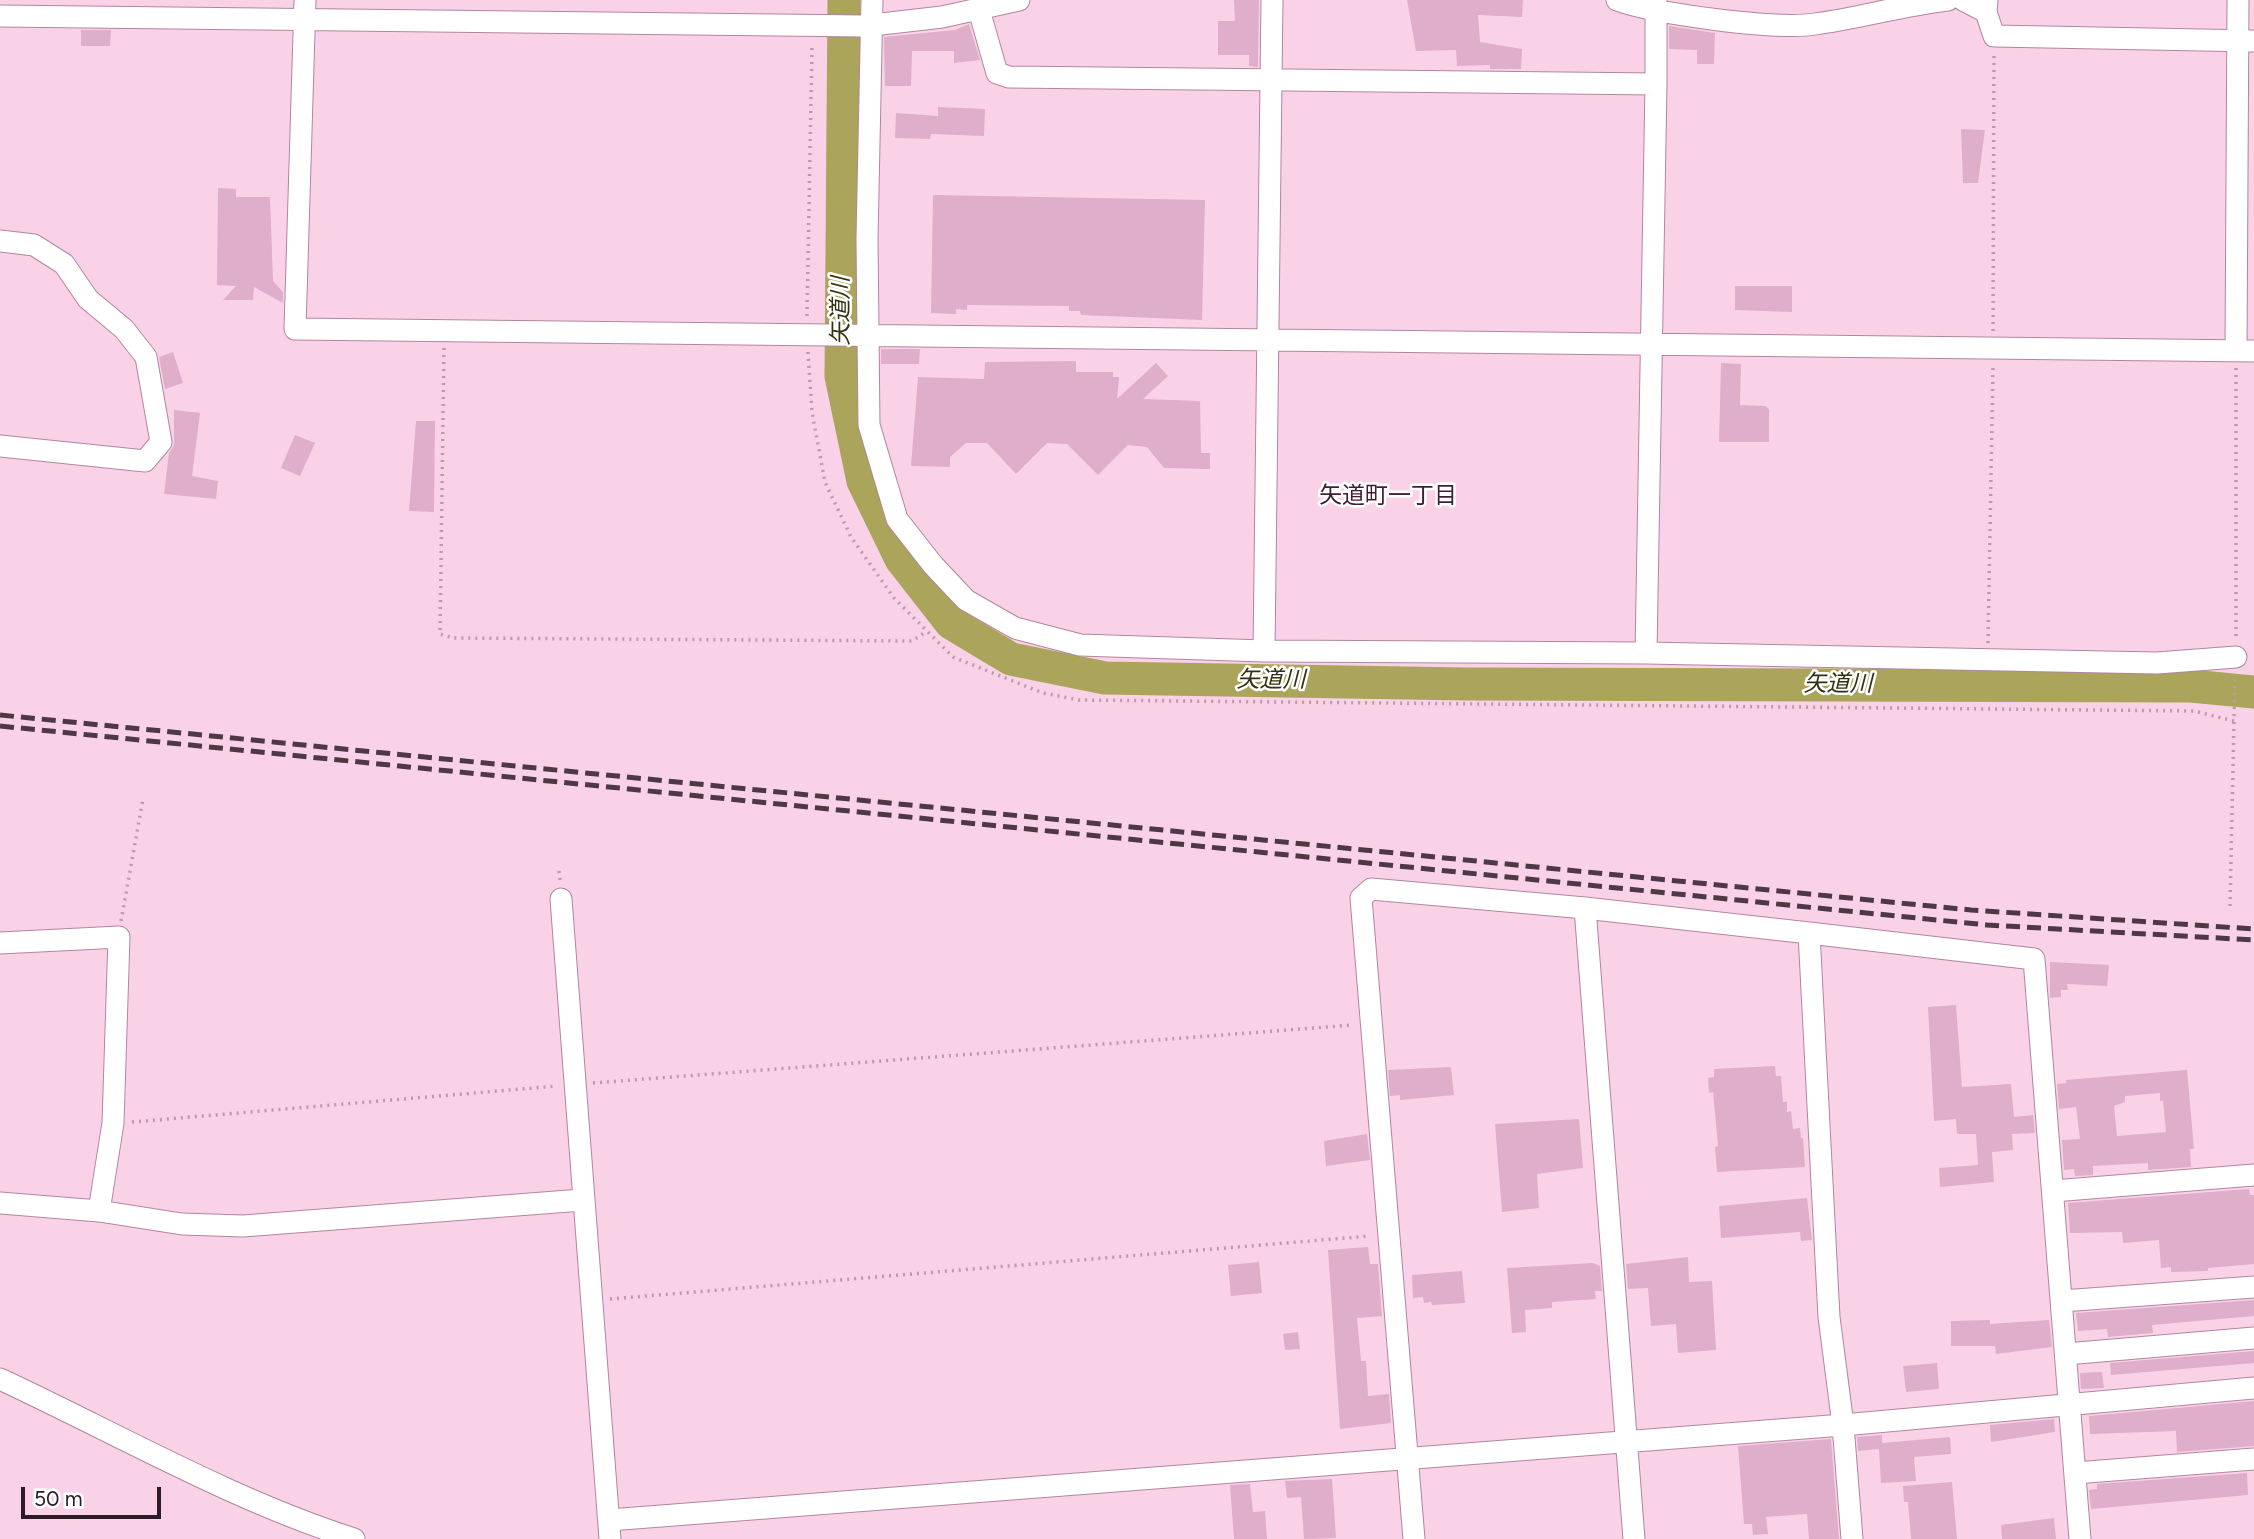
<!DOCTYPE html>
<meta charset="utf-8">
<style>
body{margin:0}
#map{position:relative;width:2254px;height:1539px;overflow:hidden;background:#fad2e8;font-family:Figtree,sans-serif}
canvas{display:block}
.scale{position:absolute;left:21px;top:1487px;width:140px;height:32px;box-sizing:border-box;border:4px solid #2c1a24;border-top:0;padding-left:9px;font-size:21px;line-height:24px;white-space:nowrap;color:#2c1a24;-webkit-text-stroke:5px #fff;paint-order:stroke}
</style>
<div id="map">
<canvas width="2254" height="1539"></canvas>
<div class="scale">50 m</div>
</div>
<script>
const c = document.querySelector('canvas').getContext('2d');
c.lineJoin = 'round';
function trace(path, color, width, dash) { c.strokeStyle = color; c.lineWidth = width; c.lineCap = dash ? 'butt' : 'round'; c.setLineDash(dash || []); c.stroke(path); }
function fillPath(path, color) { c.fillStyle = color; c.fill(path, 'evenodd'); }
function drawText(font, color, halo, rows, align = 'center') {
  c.font = font + ' Figtree,"Noto Sans JP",sans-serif'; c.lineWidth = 5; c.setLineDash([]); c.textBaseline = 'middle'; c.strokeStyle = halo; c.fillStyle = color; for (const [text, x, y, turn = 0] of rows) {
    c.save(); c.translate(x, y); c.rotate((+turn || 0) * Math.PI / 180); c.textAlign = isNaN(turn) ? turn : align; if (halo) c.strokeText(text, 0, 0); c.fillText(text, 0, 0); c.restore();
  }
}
const river = new Path2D(`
 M844,0L841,376L863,481L901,559L951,623L1011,659L1105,678L1466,684L2191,686L2254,692`);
const building = new Path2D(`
 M1234,0H1259L1258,67L1249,66V55H1218V21H1235Z
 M1407,0H1523L1522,17L1478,15L1480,42L1522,49L1521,69H1490V65L1457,66L1456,50L1416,51Z
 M969,24L980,60L954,63V51H912L911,86H885L884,37L955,30Z
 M1669,26L1715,33L1714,64H1697V50L1669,49Z
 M81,30H111L110,46H81Z
 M938,107L985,109L984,136L931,134L930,139L895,138L896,113L938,116Z
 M1961,129L1985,130L1978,183H1963Z
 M218,188L236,189V197H270L273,281L283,292V303L254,287L253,300H223L236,286L217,285Z
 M933,195L1205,200L1202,320L1081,315L1080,311H1069V306L967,305V310L956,309V314L931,313Z
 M1735,286H1792V312L1735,310Z
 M881,349H920L919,364H881Z
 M173,352L183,383L165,389L159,357Z
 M1076,361V372H1113V377H1119L1117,399L1156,363L1168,376L1143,399L1200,401L1201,453H1210V469L1164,468L1147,447L1128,445L1098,475L1067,444L1047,443L1016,474L987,443H966L950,457V467L911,466L918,377L984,379L985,362Z
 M1721,363L1741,364L1740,405L1765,406L1769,409V442H1719Z
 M174,410L200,413L192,476L218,481L216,499L164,494L169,453L174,445Z
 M416,421H435L434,512L409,511Z
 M295,435L315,443L300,476L281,468Z
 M2050,962L2109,965L2107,986L2067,984L2068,990H2061V997L2050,998Z
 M1956,1005L1962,1087L2011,1084L2014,1117L2033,1115L2035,1133L2012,1134L2013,1150L1992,1152L1994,1182L1940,1187L1939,1168L1978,1165L1976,1134H1957L1956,1119L1934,1121L1928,1007Z
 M1775,1066L1776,1076H1781L1783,1102H1787V1112L1791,1111L1793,1129L1800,1128L1801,1138H1803L1805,1167L1717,1172L1715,1147L1718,1146L1713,1092L1709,1093L1708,1078L1714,1077V1069Z
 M1451,1067L1454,1095L1400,1100V1095L1390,1096L1388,1070Z
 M2187,1070L2194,1149H2190L2191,1167L2148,1170V1163L2093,1166V1175L2075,1176L2074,1169L2064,1170L2062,1140L2080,1139L2076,1107L2059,1109L2057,1084L2066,1083V1080ZM2160,1093V1101H2163L2166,1132L2117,1136L2114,1106L2125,1102V1096Z
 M1579,1119L1583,1168L1537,1174L1539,1208L1502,1212L1495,1124Z
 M1367,1134L1370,1160L1326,1166L1324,1141Z
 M2249,1189L2250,1195H2254V1264L2208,1268V1271L2171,1272V1267L2161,1268L2159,1240L2123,1243L2122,1232L2070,1233L2068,1203Z
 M1807,1198L1812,1240L1801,1241L1800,1232L1721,1238L1719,1206Z
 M1368,1247L1370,1264H1378L1382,1316L1357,1318L1361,1361H1366L1368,1396L1389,1394L1391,1423L1340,1429L1328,1250Z
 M1688,1257L1689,1282L1712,1281L1716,1350L1678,1353L1676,1324L1651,1326L1648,1288L1628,1289L1626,1264Z
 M1259,1262L1262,1293L1231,1296L1228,1265Z
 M1593,1263L1600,1266L1602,1291H1595L1596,1299L1552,1302V1308L1525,1310L1526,1332L1512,1333L1507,1268Z
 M1462,1271L1465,1303L1432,1305L1431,1302L1424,1303L1423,1297L1413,1298L1412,1275Z
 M2254,1300V1316L2152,1325L2153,1333L2108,1337L2107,1329L2078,1331L2076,1313Z
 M1990,1320V1324L2049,1320L2052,1347L1996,1354L1995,1346H1951V1321Z
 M1298,1332L1300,1349L1285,1350L1283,1334Z
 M2254,1351V1363L2111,1375L2110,1363Z
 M1937,1363L1939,1389L1906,1392L1903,1366Z
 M2102,1372L2104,1388L2081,1389L2080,1373Z
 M2254,1401V1446L2177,1452L2176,1431L2090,1434L2089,1416Z
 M2054,1419L2055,1432L1991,1442L1990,1425Z
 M1882,1435V1443L1950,1437L1951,1454L1914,1457L1916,1481L1881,1483L1879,1449L1858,1451L1857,1437Z
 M1831,1439L1839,1539H1809L1807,1514L1766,1517L1768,1534L1753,1535L1752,1524H1744L1738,1446Z
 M2247,1473L2248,1495L2091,1509L2089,1490L2097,1489V1484Z
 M1332,1479L1336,1538L1304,1539L1301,1497L1287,1498L1285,1481Z
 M1952,1482L1957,1539H1911L1908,1502H1904L1903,1486Z
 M1250,1484L1253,1512L1265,1511L1267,1539H1234L1230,1485Z
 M2054,1518L2056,1539H2002L2001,1525Z`);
const path = new Path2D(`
 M807,316L812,44
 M1993,331L1994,55
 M444,348L440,634L453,638L912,641L927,631
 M808,352L812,412L825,482L851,537L894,598L953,657L1043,693L1079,700L2194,711L2234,721L2235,676
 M2236,368V640
 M1988,643L1993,367
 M559,871L560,880
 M2230,906L2234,721
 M121,921L143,799
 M593,1083L1353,1025
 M132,1122L557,1086
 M610,1299L1370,1236`);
const minor = new Path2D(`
 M305,0L295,329L2254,351
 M872,0L867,239L869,425L897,519L933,565L966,600L1015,628L1080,645L1264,651L1646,653L2157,663L2236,657
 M1617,0C1655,14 1775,30 1815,24C1860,18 1903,5 1948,0
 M1963,0L1986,12
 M1987,0L1986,12L1994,36L2254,41
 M979,10L997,73L1009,77L1656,84L1646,653
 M0,16L864,26L942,17L1019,0
 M1656,84V0
 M0,241L34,245L64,264L88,299L124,329L146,357L161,442L145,461L0,446
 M2236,350L2238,0
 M1264,651L1272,0
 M561,899L610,1539
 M1585,908L1809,933L1829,1317L1843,1425L1852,1539
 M1809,933L2034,959L2080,1539
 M0,943L119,937L113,1123L99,1211
 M2053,1191L2254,1175
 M0,1203L99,1211L182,1224L243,1226L582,1200
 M2062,1301L2254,1287
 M2066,1354L2254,1338
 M0,1379C118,1434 230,1499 354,1539
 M2075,1473L2254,1459
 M609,1520L1843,1425L2254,1388
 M1414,1539L1361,898L1371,889L1585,908L1634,1539`);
const rail = new Path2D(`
 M0,715L1971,910L2254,929
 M0,726L1987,925L2254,940`);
const waterNames = [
 ["矢道川",841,311,-90],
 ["矢道川",1271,680],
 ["矢道川",1838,684]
];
const neighbourhoodNames = [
 ["矢道町一丁目",1388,496]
];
trace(river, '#aba45b', 33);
fillPath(building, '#dfaeca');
trace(minor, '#b3859f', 23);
trace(path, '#bb9aac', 3.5, [2, 5]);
trace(minor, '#fff', 21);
trace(rail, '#4e3844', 5, [14, 7]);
drawText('italic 23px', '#343110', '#fff', waterNames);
drawText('23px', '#411c34', '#fff', neighbourhoodNames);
</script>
